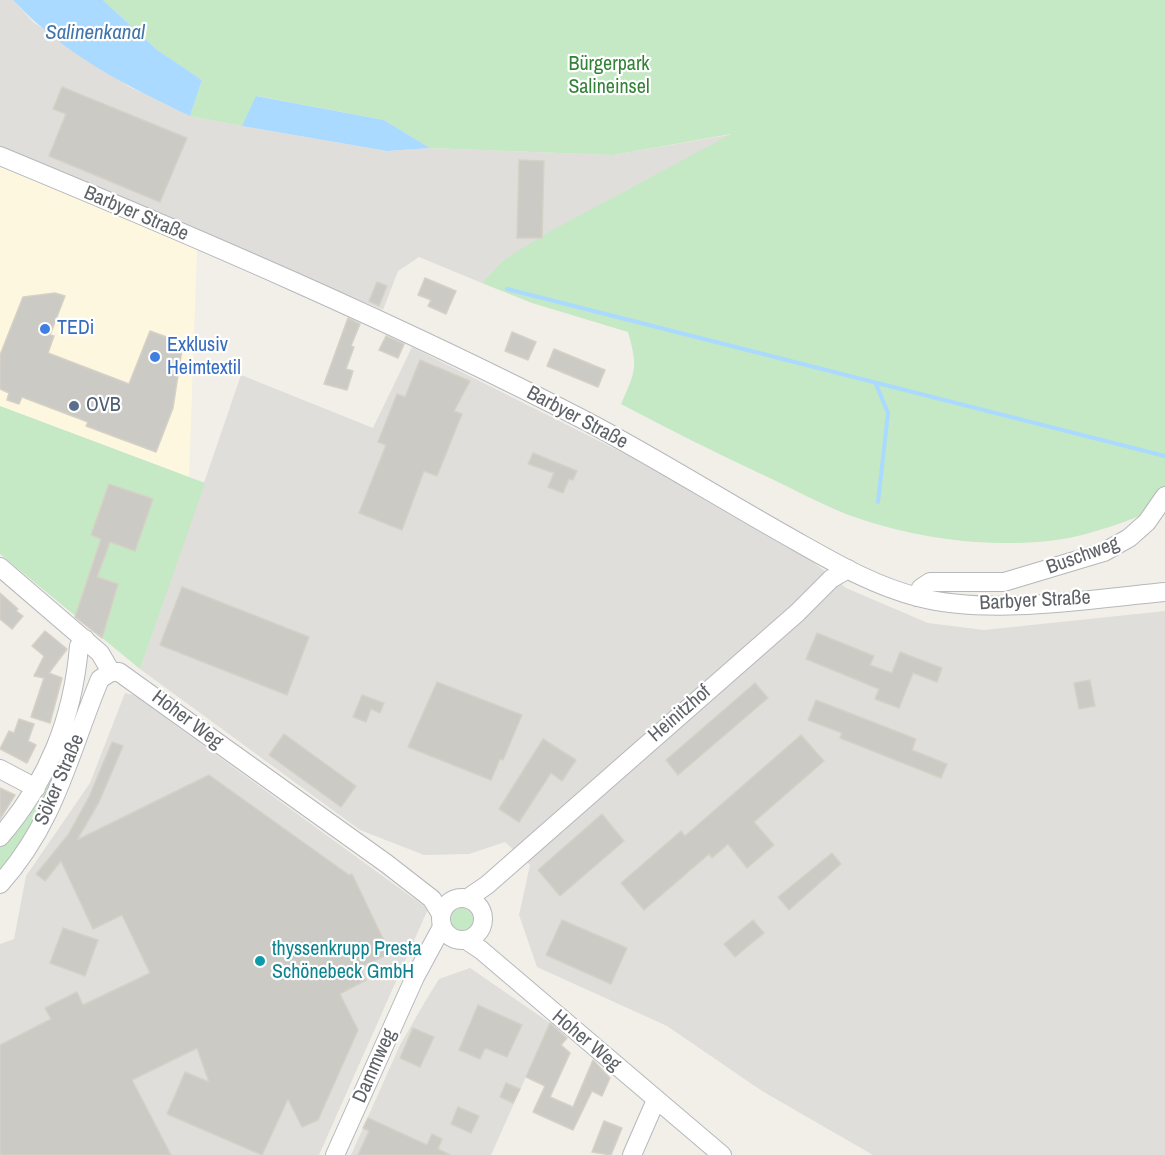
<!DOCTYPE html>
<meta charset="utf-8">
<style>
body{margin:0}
canvas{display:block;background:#f1efe8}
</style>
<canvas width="1165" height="1155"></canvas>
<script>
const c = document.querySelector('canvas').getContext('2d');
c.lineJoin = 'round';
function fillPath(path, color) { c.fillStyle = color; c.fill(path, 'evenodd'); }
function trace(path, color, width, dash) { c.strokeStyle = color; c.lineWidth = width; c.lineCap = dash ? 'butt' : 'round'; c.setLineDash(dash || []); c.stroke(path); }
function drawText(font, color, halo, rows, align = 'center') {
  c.font = font + ' "Archivo Narrow",sans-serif'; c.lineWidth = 4.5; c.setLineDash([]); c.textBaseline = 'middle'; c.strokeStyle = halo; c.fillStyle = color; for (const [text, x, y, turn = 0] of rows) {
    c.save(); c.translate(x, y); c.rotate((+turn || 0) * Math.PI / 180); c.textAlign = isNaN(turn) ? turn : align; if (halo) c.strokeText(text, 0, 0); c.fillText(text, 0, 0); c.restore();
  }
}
const commercial = new Path2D(`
 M0,164L197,249L189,477L0,406Z`);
const industrial = new Path2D(`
 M0,0H13L33,22L128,86L190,116L242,126L387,151L430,148L613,155L734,134L627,190L502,261L482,283L419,257L398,271L383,310L0,148Z
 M412,347L627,455L808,558L846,588L928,623L984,630L1165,611V1155H873L762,1091L667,1026L537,967L519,915L530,865L505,842L469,854L424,855L360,830L140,669L241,375L373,428Z
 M125,693L134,695L428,909L319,1155H0V944L14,939L26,876L90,783Z
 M470,968L550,1023L491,1155H351L400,1045L426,1000L439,979Z`);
const green = new Path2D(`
 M103,0H1165V507C1130,519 1094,535 1056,540C988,549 911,538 846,514C816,502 788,486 759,473C712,451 666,428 621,404C636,371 638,367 628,332L532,303L482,283L502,261L547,233L731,134L613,155L430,148L384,120L257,96L242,126L190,116L202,80L156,49Z
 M0,406L205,483L140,669L0,554Z
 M61,753C55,800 28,834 0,872V845Z
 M451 919a11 11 0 1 1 22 0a11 11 0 1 1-22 0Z`);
const water = new Path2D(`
 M13,0H103L156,49L202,80L190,116C125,85 63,54 13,0Z
 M256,96L384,120L430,148L387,151L242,126Z`);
const stream = new Path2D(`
 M507,289L1165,456
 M876,384L888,413L878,502`);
const building = new Path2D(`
 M62,87L187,138L160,202L49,156L66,114L53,109Z
 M519,160L544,161L542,238H517Z
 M425,278L456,291L446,314L428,306L431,300L418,295Z
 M377,282L387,286L379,306L369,301Z
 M55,293L65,296L50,335L54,336L48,353L129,384L150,331L183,343L173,408L156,452L86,426L88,422L22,397L19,404L7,400L9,393L0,389V355L23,297Z
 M348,318L360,324L351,346L354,347L346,369L353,371L347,390L324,384Z
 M512,332L536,342L528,360L505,351Z
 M386,336L404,344L398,358L379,350Z
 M554,349L605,370L598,387L547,366Z
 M420,360L470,381L454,411L462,414L437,476L424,471L402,530L359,513L386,445L378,442L397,394L405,397Z
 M533,453L577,471L573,480L569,479L563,493L548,487L554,473L528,464Z
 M109,484L153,499L135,551L110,542L97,577L118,584L102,638L75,617L101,539L91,535Z
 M182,587L309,637L287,695L160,645Z
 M0,593L18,609L16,611L23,616L12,629L0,619Z
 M45,631L67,649L49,673L62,678L50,723L31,717L44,678L34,676L44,656L32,646Z
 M817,633L874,656L870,665L892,673L900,652L942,668L937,682L913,673L899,708L875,699L879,689L806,659Z
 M1090,680L1095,706L1079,709L1074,683Z
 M437,682L522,715L503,760L500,759L491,780L408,747Z
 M755,683L768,698L678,775L666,760Z
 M362,695L384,703L380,713L371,709L366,722L353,717Z
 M816,700L916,739L912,750L947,764L941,778L840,738L842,733L808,720Z
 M19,719L34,724L28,741L36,745L27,763L0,749L9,731L14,733Z
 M284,734L356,786L341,807L269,755Z
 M801,735L824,761L754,822L774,845L747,868L728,844L712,858L709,854L644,910L621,883L681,831L685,836Z
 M543,739L576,760L562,781L551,773L519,822L499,809Z
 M112,742L123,746L99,802L77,840L209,775L349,875L352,874L390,953L360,968L366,980L340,994L358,1030L318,1120L302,1127L288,1099L262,1155L167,1114L185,1072L209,1082L197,1048L132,1080L171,1155H0V1045L51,1019L45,1008L77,992L83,1005L150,973L122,915L93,929L61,861L45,881L36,874L68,835L89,797Z
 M0,788L15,795L0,819Z
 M602,814L624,841L560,896L538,870Z
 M832,853L841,864L789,910L778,897Z
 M562,920L627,948L611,984L546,955Z
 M753,920L764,933L735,957L724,944Z
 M63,928L98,940L85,976L50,963Z
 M478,1005L522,1025L507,1057L485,1048L480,1059L459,1050Z
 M550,1023L567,1038L561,1045L570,1053L550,1097L573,1107L593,1060L610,1078L602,1096L592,1091L573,1130L533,1112L545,1086L526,1077Z
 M413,1028L434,1037L420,1067L400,1058Z
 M506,1083L520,1089L513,1103L500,1097Z
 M458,1107L479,1116L471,1133L451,1124Z
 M368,1118L427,1145L432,1134L442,1139L438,1149L450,1155H358L369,1131L363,1128Z
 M604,1121L622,1128L611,1155L592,1152Z`);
const minor = new Path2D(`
 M0,156C198,238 396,323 586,421C658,459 726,502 796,541C835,563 874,586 918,597C990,616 1091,599 1165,592
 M0,567L100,653L111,672
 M917,597L921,588L930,582H1004L1104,552L1129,538L1147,522L1165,496
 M0,769L36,788
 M0,837C48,781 73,719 79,646L85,639
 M0,884C56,822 69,753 100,679L111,672H119L387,864L432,899L441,914
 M441 919a21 21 0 1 1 42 0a21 21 0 1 1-42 0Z
 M468,898L487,885L797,613L831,579L848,569
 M466,940L481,950L722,1155
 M335,1155L415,977L442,927
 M632,1155L656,1100`);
const markers = [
 [45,329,6,"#3f7fe0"],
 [155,357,6,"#3f7fe0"],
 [74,406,6,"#5c6f8a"],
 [260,961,6,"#0f9aa8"]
];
const parkNames = [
 ["Bürgerpark",609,65],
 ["Salineinsel",609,88]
];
const streetNames = [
 ["Barbyer Straße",136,214,23],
 ["Barbyer Straße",577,418,28],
 ["Buschweg",1083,556,-20],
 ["Barbyer Straße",1035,601,-3],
 ["Heinitzhof",680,714,-41],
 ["Hoher Weg",187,720,37],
 ["Söker Straße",60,780,-67],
 ["Hoher Weg",586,1041,40],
 ["Dammweg",375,1066,-66]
];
const shopNames = [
 ["TEDi",57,329],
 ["Exklusiv",167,346],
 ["Heimtextil",167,369]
];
const serviceNames = [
 ["OVB",86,406]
];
const cultureNames = [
 ["thyssenkrupp Presta",272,950],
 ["Schönebeck GmbH",272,973]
];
const waterNames = [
 ["Salinenkanal",95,33]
];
fillPath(commercial, '#fef7e0');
fillPath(industrial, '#e0deda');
fillPath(green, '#c5e8c5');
fillPath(water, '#aadaff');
trace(stream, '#aadaff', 4);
fillPath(building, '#cccac5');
trace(building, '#d6d1c6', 1.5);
trace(minor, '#b5b8bc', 20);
trace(minor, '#fff', 18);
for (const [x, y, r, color] of markers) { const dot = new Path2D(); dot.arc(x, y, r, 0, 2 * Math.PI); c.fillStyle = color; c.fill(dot); trace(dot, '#fff', 2); }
drawText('20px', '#348238', '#fff', parkNames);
drawText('20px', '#5f6368', '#fff', streetNames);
drawText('20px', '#366cbe', '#fff', shopNames, 'left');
drawText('20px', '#4e5e75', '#fff', serviceNames, 'left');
drawText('20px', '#0d838f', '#fff', cultureNames, 'left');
drawText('italic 21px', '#4174aa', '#fff', waterNames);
</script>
